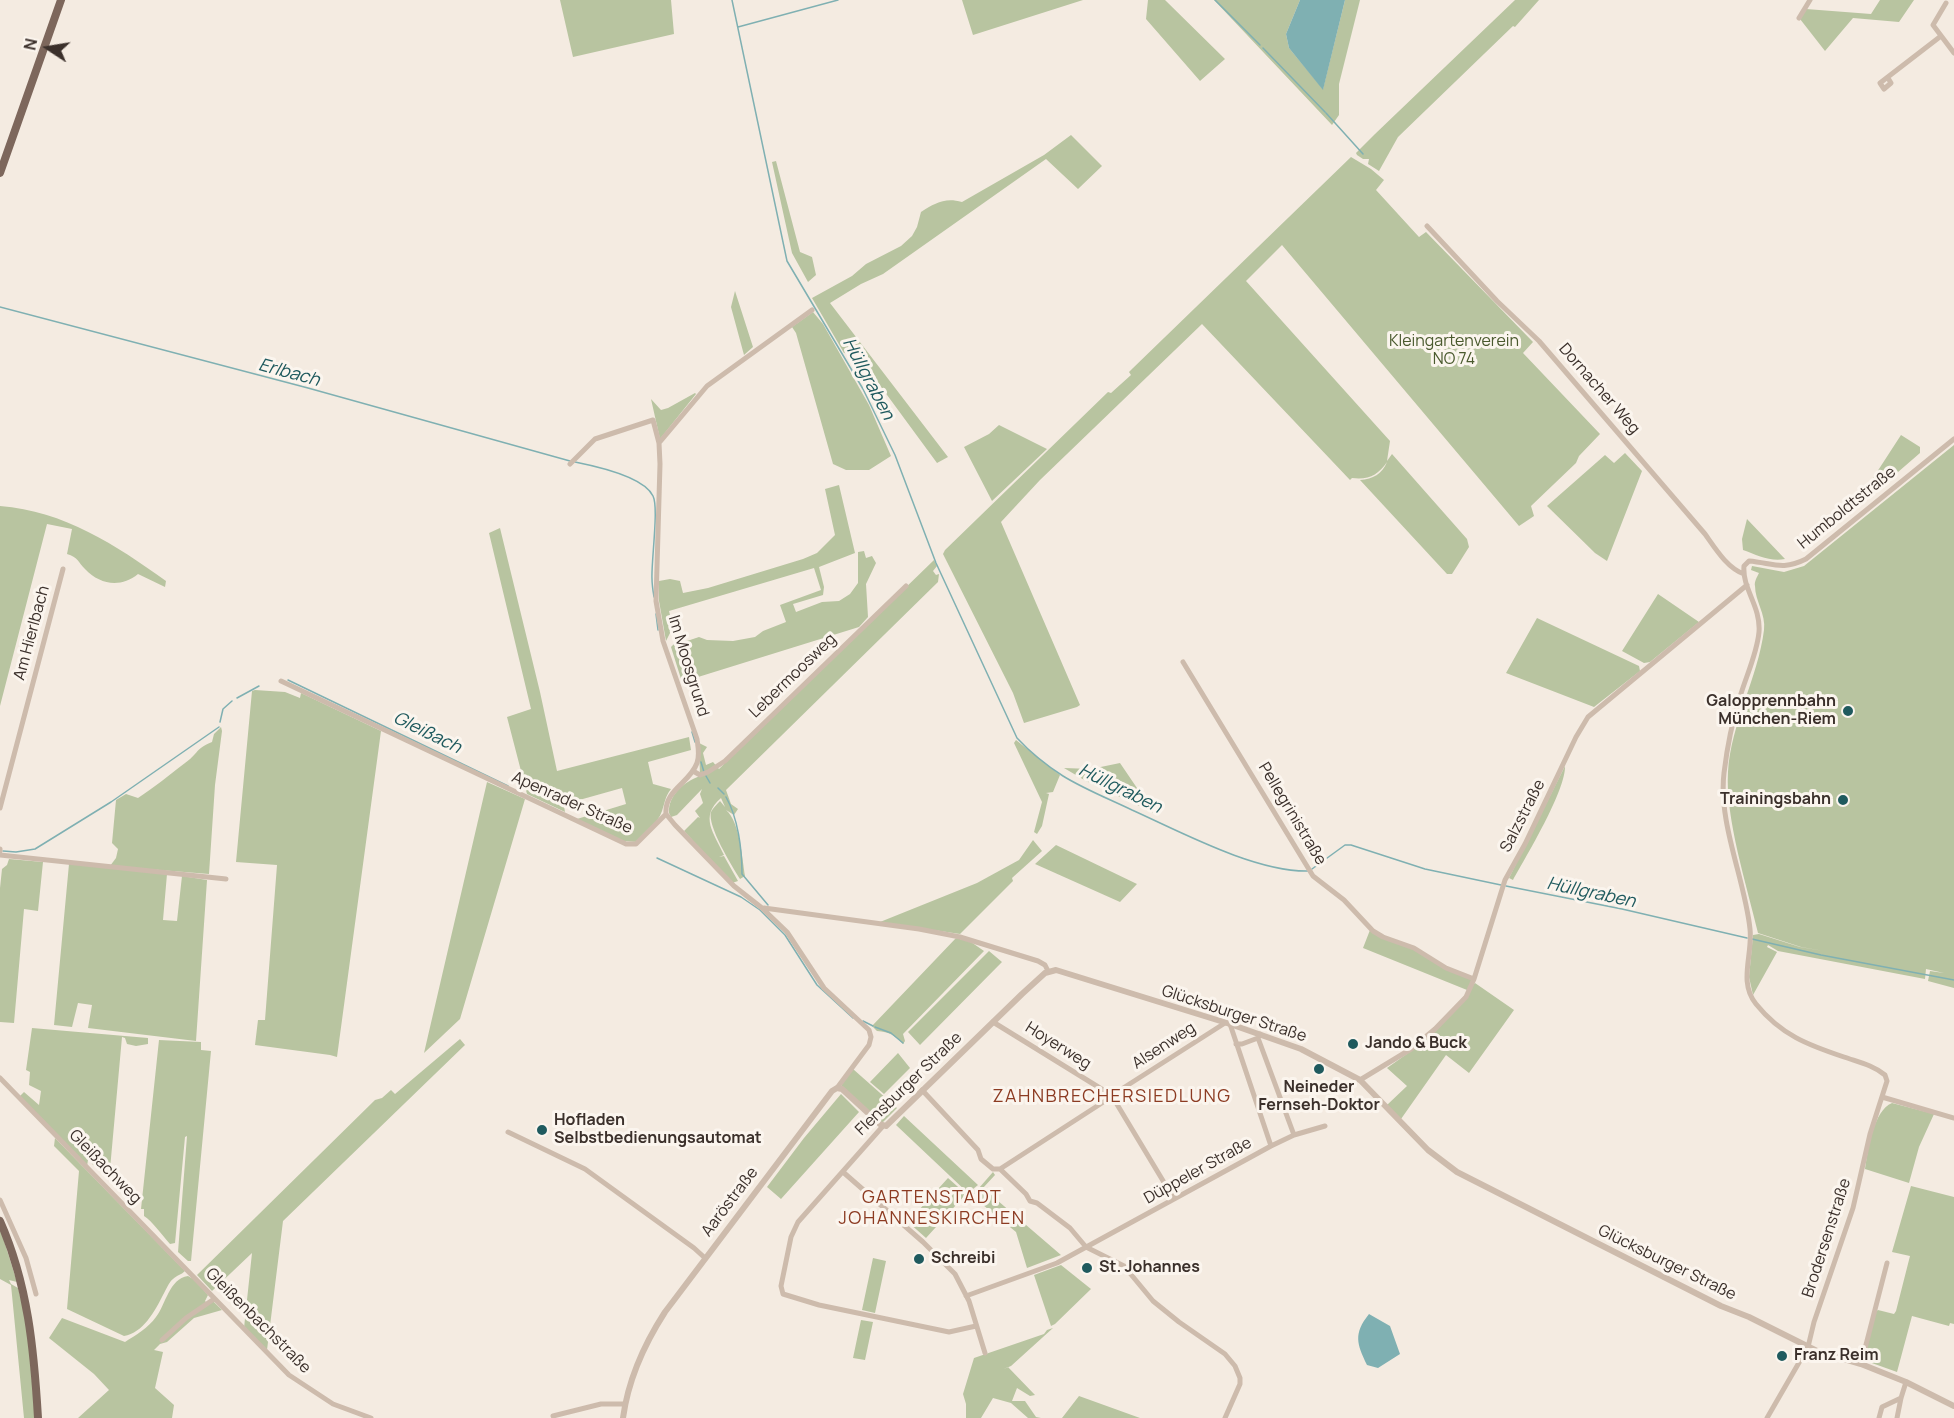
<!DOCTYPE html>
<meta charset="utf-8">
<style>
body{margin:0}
#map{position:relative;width:1954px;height:1418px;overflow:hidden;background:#f4ebe1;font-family:Manrope,sans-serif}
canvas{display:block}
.north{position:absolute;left:18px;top:18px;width:60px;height:60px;-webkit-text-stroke:4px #fbf5ee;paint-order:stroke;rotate:282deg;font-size:16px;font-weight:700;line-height:24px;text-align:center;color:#3b302b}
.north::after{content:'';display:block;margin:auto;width:21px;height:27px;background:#3b302b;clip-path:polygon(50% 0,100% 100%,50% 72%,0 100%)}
</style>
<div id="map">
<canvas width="1954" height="1418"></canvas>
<div class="north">N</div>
</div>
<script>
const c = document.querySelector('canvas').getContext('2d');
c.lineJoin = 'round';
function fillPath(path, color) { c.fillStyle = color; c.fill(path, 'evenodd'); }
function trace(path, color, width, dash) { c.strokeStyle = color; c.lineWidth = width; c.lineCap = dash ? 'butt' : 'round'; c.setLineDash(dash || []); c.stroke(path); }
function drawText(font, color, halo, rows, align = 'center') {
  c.font = font + ' Manrope,sans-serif'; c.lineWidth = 6; c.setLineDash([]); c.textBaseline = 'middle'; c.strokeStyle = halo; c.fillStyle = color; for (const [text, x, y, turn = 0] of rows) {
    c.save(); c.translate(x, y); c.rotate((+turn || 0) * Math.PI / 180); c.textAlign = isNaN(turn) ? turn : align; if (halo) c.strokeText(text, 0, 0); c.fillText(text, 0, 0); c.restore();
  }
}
const green = new Path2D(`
 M560,0H671L674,34L573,57Z
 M962,0H1083L973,35Z
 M1148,0H1165L1225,59L1200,81L1146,19Z
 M1214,0H1300L1286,34L1289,48L1323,89L1345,0H1360L1339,84V115L1332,125Z
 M1515,0H1539L1515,27L1513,26L1398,137L1379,171L1368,164L1369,159H1363L1357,155L1356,153L1375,134Z
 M1880,0H1914L1899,22L1853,18L1825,51L1800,19L1806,9L1871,14Z
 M1071,135L1102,166L1078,189L1046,159L883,274L861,284L830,303L948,457L937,463L854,350L849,354L844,353L812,298L852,276L866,264L901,246L912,236L917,227L921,212C935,203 945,197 962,202L1044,155Z
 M1351,157L1371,169L1384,180L1376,190L1419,237L1426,232L1533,342L1523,353L1600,434L1579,456L1576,463L1531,506L1534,516L1519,526L1282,245L1246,281L1390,441L1387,461L1392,454L1467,539L1469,547L1452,574H1447L1360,480C1373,479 1382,474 1387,462C1378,475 1369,480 1352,478L1350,480L1202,324L1040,480L1001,522L1080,705L1077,707L1024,723L1013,693L943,554L945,550L1108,392L1111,393L1131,375L1129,372L1133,368Z
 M776,161L800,252L812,257L816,275L808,282L792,253L772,162Z
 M735,291L753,347L744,355L731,307Z
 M813,312L823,324L869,405L891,456L869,470H846L833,464L796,333L792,327Z
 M695,393L696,394L660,439L651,399L661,410L668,408Z
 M999,425L1047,449L992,501L964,447L989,434Z
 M1901,435L1920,447V453L1868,498L1864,492Z
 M1954,445V988L1928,981L1930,971L1944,973L1926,969L1925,979L1778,951L1768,945L1767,947L1777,952L1753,995L1749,977L1753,935L1759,934L1800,947L1824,951L1801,947L1758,933C1747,886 1725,818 1728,772C1731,723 1758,678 1764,630C1766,614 1755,601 1755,586C1754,582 1757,577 1759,573L1751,570L1752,566L1784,572L1804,566Z
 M1625,453L1642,471L1607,561L1595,553L1547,506L1605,455L1614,463Z
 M839,485L855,553L819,567L824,587L823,595L793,604L796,612L822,602L839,601L850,594L858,583V552L864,551L866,558L872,556L876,563L866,584L868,617L859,627L682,682L671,647L679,639L684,642L699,637L707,640L733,641L755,637L763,631L786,622L780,605L821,590L814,568L669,611L673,627L666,641L659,601V581L670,579L680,581L683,593L708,588L803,559L817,553L835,535L825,489Z
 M0,506C64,511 116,545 166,581L165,587L138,574C121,588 100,585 85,569C78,562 78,557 67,554L72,529L47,524L0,706Z
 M1747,519L1785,559C1770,562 1757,555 1743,550L1742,539Z
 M500,528L540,692L557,771L689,737L691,750L648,762L653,784L671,789C665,797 665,802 662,811C658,823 645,833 637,842L622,841L577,819L626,804L622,788L565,804L561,789L565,812L527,794L507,717L531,709L489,533Z
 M934,560L937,566L933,571L936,575L939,574L938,582L726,790L731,804L738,809L734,815L726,810C740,822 742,858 745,876L740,879C732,866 707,826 711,812C713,808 717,804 720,801L725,807L721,798C699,817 714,833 724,855L719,857L724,856L738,881L732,883L684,831L698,817L700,818L695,811L703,803L700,794L702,789L677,815L671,817L669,813C668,795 684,782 700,776L699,743L707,747L703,753L706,765L713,762L719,769Z
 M1658,594L1699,622L1650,662L1644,663L1622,651Z
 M1537,618L1639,666L1640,671L1594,707L1506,673Z
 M255,690L285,692L300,698L301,693L381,731L337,1057L330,1055L255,1045L258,1020H265L277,865L236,862L252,691Z
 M221,727L222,731L215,785L209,874L110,866L116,858L118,849L112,843L116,800L126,794L138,798C155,787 169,775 185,763C197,755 195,749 212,742L214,734Z
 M1016,740L1060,775L1053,792L1046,793L1049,794L1042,826L1037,834L1034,832L1042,802L1014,743Z
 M1120,763L1154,813L1086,781L1064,768L1091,769Z
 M1565,766C1566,790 1526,857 1513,880L1509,878Z
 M487,782L525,799L460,1019L424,1053Z
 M1033,840L1042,851L1012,878L1013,881L960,934L880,922L977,883L1019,860Z
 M1056,845L1137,884L1120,902L1035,864Z
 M9,859L43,862L38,911L24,909L14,1023L0,1022V888L2,869L7,865Z
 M69,864L167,874L163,920L177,921L182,876L207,880L196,1041L88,1028L92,1005L78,1003L72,1027L54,1025Z
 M1370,930L1413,949L1469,978L1472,981L1467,990L1363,948Z
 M956,938L971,942L984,951L903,1034L905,1041L903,1044C894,1035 890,1032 877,1031L872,1026Z
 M989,951L1002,962L920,1045L908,1032Z
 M1475,983L1514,1010L1469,1073L1446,1055L1401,1119L1387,1105L1407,1086L1387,1068L1418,1046L1436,1030Z
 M32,1028L148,1038V1044L136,1046L127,1044L125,1038L122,1037L109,1180L88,1160L87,1166L20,1096L24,1092L39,1105L41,1091L29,1085L30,1072L26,1070Z
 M460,1039L465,1045L283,1221L267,1350L244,1328L252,1253L212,1291L197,1275L375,1100L382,1098L391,1090L395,1094Z
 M159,1040L201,1042V1050L211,1051L191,1261H188L178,1252L187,1136L185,1137L175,1243L170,1244C163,1236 152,1221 144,1216V1209H141Z
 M898,1053L910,1068L884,1094L870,1082Z
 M853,1069L897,1108L882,1123L842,1086V1083Z
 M841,1094L859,1112L781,1199L767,1187L804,1138Z
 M1892,1103L1934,1114L1919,1147L1909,1183L1865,1169C1868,1150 1873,1111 1892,1103Z
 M904,1116L978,1185L968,1193L896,1125Z
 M55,1138L185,1271C181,1275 177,1275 173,1279C169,1282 166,1290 163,1295C155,1311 143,1333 124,1336L67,1309L79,1171L54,1146Z
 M993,1172L995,1175L983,1188L1061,1255L1027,1268L1016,1232L972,1196Z
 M948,1178L966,1194L926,1238L908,1222Z
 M1911,1186L1954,1197V1324L1950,1323L1949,1326L1912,1316L1897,1372L1869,1362L1864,1355L1875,1312L1878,1310L1894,1314L1896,1311L1910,1256L1892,1252Z
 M0,1228L17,1282L9,1280L11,1284L18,1288L27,1321L35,1418H24L11,1285L0,1279Z
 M873,1258L886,1261L875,1313L862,1310Z
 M1061,1265L1091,1289L1055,1324L1051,1326L1034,1275Z
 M188,1276L195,1280L208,1295L205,1301L208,1304L213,1301L222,1310L194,1318L167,1342L160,1344L154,1350L163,1352L155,1388L174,1405L172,1418H78L109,1390L94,1374L49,1338L62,1318L125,1342C136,1335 148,1328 156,1317C166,1304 169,1279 188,1276Z
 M861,1320L873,1322L865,1360L853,1358Z
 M1053,1328L1011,1366L1004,1369L1008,1367L1035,1395L1030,1396L1017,1388L1012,1401H1025L1036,1417L1041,1418H1028L1011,1403L993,1398L981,1418H966V1404L963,1394L974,1358L1044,1334L1047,1330Z
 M1079,1396L1140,1418H1062Z`);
const water = new Path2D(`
 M1300,0H1345L1323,90L1289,48L1286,34Z
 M1369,1314L1390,1326L1400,1354L1378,1368L1367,1365C1357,1344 1353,1334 1369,1314Z`);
const stream = new Path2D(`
 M732,0L787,261L863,389L895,455L936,563L1017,738C1030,752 1046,765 1063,776C1084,789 1109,799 1132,810C1181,832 1255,872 1308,871
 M1215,0L1260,45
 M738,27L838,0
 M1263,48L1325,112
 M1326,113L1363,154
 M0,307L308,388L570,461
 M575,462C595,466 644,477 653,496C659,508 651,562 652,579C652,585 653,591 654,597
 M656,614L658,630
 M288,680L508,786
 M237,698L259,686
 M220,722L223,709L232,701
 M692,732L695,742
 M701,762L704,772
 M706,776L710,783
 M718,788L724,794
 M726,797C738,818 742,849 742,874L768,905
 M3,851L16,852L35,849L111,802L219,727
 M657,858L741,897L760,910L785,935L817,985L853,1018
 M1312,869L1345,845H1351L1425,869L1501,885
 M1506,886L1622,909L1747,938
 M1752,939L1821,955L1954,980
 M863,1021L873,1026
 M875,1027L891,1033L903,1043`);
const minor = new Path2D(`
 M1946,3L1933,25L1954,53
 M1799,18L1810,0
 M1888,78L1891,83L1884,89L1880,83L1941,36
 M1427,226L1497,301L1539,341L1705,534C1715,548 1727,568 1744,574
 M659,443L707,386L812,310
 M570,464L595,439L653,420L659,443L660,464L656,601L663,641L697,739C698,747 700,755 697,763C690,783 664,790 666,814
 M1183,662L1313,876L1344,900L1373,931L1383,937L1414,948L1446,968L1474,979
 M281,681L626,844H636L666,814
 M693,771L700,775L708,772L725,761L906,586
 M0,808L63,569
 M666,814L675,825L734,886L762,908L787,932L824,988L869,1030L871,1037L869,1045L837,1088
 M0,849V851
 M0,855L226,879
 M764,908L919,929L960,937L1038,961L1045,965L1048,971
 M993,1022L1108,1093
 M1230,1024L1271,1146
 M1260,1034L1258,1038L1294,1135
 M1236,1044H1242L1258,1038
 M0,1078L289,1375L333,1404L371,1418
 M1360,1080L1411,1049L1435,1029L1466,997L1474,979L1505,880L1525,844L1576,737L1588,717L1747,585
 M922,1090L978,1150L981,1159L993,1169H1000L1026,1194L1030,1201L1037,1203L1070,1228L1086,1247L1124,1266L1153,1301L1179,1322L1225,1354L1235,1366L1240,1378V1384L1225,1418
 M1107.5 1096a5.5 5.5 0 1 1 11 0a5.5 5.5 0 1 1-11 0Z
 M1117,1092L1225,1023
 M1882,1097L1954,1118
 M1115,1101L1174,1199
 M883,1126L798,1222L791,1237L781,1286L783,1294L819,1305L949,1332L976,1326
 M508,1132L585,1169L694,1248L705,1258
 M1000,1169L1108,1099
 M843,1172L923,1242L955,1274L969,1301L985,1353
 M0,1200L26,1258L36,1294
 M966,1296L1057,1263L1271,1146L1294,1135L1325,1126
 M162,1340L186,1318L214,1299
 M1861,1364L1887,1263
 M553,1416L601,1404H625
 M1767,1418L1808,1347L1814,1322L1853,1208L1870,1134L1887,1081L1885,1075C1873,1065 1858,1062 1844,1057C1808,1045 1781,1035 1756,1004C1738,982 1753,955 1750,929C1745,880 1718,823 1724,773C1727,748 1732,722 1740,697C1746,676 1757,654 1759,632C1761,606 1742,589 1744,566L1749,561C1773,563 1782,571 1806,559L1954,439
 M1879,1418L1882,1407L1901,1398
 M1897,1418L1901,1398L1906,1382`);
const tertiary = new Path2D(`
 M623,1418C628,1381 645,1343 665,1312L832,1091L837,1088L842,1089L880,1124L886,1126L1022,994L1045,973L1056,970L1230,1024L1301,1049L1360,1080L1428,1150L1457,1172L1721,1306L1749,1317L1817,1351L1861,1364L1906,1382L1954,1406`);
const primary = new Path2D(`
 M0,173L61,0
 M0,1221C28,1284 34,1350 38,1418`);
const markers = [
 [1848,711,6,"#1f5a5e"],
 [1843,800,6,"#1f5a5e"],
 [1353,1044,6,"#1f5a5e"],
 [1319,1069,6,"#1f5a5e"],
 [542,1130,6,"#1f5a5e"],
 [919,1259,6,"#1f5a5e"],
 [1087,1268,6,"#1f5a5e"],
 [1782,1356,6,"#1f5a5e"]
];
const parkNames = [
 ["Kleingartenverein",1454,342],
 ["NO 74",1454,360]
];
const streetNames = [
 ["Dornacher Weg",1599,389,49],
 ["Humboldtstraße",1847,508,-39],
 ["Am Hierlbach",32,633,-75],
 ["Im Moosgrund",688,666,73],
 ["Lebermoosweg",793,676,-44],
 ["Apenrader Straße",572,803,24],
 ["Pellegrinistraße",1292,814,59],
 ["Salzstraße",1523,816,-63],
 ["Glücksburger Straße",1234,1014,18],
 ["Hoyerweg",1058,1046,32],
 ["Alsenweg",1164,1046,-33],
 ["Flensburger Straße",909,1084,-44],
 ["Gleißachweg",105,1167,46],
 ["Düppeler Straße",1198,1171,-29],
 ["Aaröstraße",730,1202,-53],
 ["Brodersenstraße",1827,1238,-72],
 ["Glücksburger Straße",1667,1263,26],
 ["Gleißenbachstraße",258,1321,45]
];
const poiNames = [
 ["Galopprennbahn",1836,702,"right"],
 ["München-Riem",1836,720,"right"],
 ["Trainingsbahn",1831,800,"right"],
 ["Jando & Buck",1365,1044],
 ["Neineder",1319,1088,"center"],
 ["Fernseh-Doktor",1319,1106,"center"],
 ["Hofladen",554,1121],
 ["Selbstbedienungsautomat",554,1139],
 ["Schreibi",931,1259],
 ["St. Johannes",1099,1268],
 ["Franz Reim",1794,1356]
];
const waterNames = [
 ["Erlbach",289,373,15],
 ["Hüllgraben",868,379,62],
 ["Gleißach",427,733,26],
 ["Hüllgraben",1120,789,26],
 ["Hüllgraben",1591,893,12]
];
const neighbourhoodNames = [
 ["ZAHNBRECHERSIEDLUNG",1112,1097],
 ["GARTENSTADT",932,1198],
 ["JOHANNESKIRCHEN",932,1219]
];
fillPath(green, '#b8c4a0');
fillPath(water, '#7fb0b2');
trace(stream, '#7fb0b2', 1.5);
trace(minor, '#cdbbac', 5);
trace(tertiary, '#cdbbac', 6);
trace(primary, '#7d675c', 8);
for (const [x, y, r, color] of markers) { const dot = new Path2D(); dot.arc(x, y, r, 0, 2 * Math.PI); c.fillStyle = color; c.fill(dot); trace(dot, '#fbf5ee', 2); }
drawText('16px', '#4a5a2e', '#fbf5ee', parkNames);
drawText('16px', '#3b302b', '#fbf5ee', streetNames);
drawText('bold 16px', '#3b302b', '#fbf5ee', poiNames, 'left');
drawText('italic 18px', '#1f5a5e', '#fbf5ee', waterNames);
c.letterSpacing = '1.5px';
drawText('18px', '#8c3b22', '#fbf5ee', neighbourhoodNames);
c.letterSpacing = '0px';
</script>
